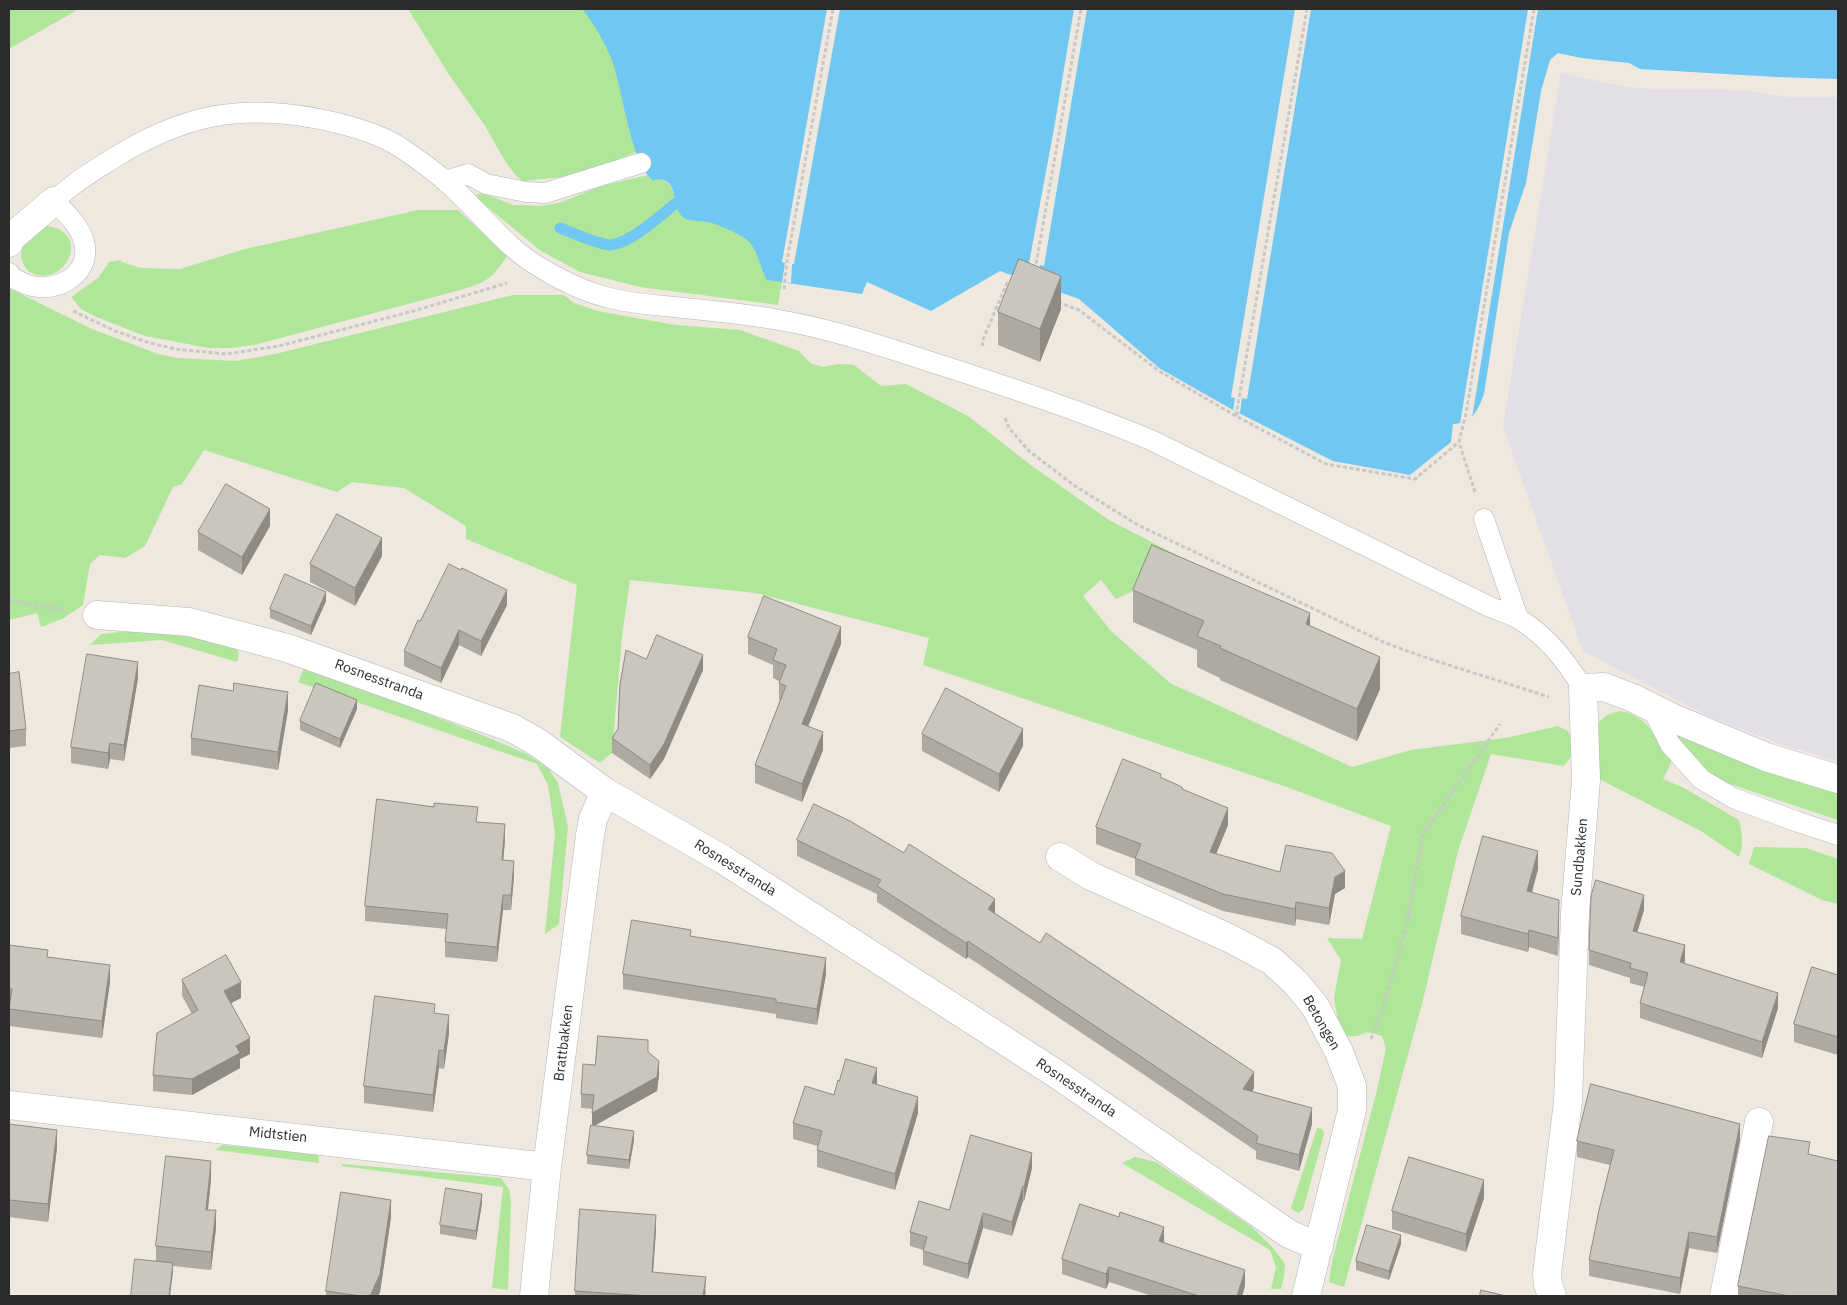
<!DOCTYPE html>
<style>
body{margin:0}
#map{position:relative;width:1847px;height:1305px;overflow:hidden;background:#eee8de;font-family:"IBM Plex Sans",sans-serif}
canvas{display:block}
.frame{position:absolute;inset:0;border:10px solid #2c2c2c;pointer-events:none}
</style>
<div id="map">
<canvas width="1847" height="1305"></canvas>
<div class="frame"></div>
</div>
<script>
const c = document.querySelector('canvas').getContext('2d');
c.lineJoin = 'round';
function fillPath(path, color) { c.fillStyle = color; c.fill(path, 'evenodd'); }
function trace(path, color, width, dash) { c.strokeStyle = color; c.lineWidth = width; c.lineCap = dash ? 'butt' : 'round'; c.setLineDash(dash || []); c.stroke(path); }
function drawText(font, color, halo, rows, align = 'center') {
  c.font = font + ' "IBM Plex Sans",sans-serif'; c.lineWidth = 4; c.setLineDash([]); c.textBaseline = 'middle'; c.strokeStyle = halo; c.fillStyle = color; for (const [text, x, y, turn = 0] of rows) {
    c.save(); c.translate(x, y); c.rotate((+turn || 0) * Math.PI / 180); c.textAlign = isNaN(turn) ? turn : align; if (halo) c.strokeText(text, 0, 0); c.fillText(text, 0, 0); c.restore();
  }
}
const industrial = new Path2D(`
 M1561,73L1626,87L1649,89H1709L1749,91L1789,97H1838V761L1778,743L1710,717L1583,651L1503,427Z`);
const green = new Path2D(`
 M9,9H79L9,49Z
 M408,9H709L662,148L636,152L593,170L563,177L523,181L517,177L505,161L485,126L448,73Z
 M648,175L650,178C670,180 672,184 676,202L752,227L764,274L768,280L782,282L778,305L640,287L580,272L541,251L475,197L476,195L483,193L513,205L541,206L559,203L601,186Z
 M418,210H458L507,256C492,278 489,281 464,289L254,345L230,348H209L145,336L94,316L81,309L71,297L98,278L109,262L120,260L122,262L141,268L180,269L245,249Z
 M47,226C95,233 62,291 30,272C26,270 25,266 23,263C16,245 31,231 47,226Z
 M9,288L92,329L158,354L177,358L236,361L275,354L513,295H564L574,303L598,311L675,325L740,330L799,351L810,363L822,367L839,364L854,365L881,386L906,384L968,416L1032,466L1109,520L1200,567L1142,587L1116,599L1101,580L1083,596L1111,631L1170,683L1352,767L1411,750L1505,738L1558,726L1568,731L1573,743L1572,755L1564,766L1491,754L1458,851L1423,1000L1344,1287L1329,1282L1332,1262L1377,1090L1386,1048L1382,1036L1367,1032L1357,1036L1341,1037L1334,998L1341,960L1327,938L1362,939L1391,826L1284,786L923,665L929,638L756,593L630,580L622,637L612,753L600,763L560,737L577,585L466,539V526L404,488L352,482L337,492L204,450L182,484L173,487L145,546L125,558L100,555L90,564L83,605L62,619L41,627L37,613L9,620Z
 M152,629L175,632L234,645L239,653L237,662L162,640L90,645L101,634Z
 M304,668L330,676L475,732L527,754L549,769L558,783L568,827L559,924L545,934L555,833L548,785L537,764L298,682Z
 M1619,711C1646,714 1659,739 1672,761L1663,779L1684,788L1739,820C1742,834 1744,845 1739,857L1701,831L1599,779L1597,735L1599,722L1607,715Z
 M1672,731L1838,790V820L1727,783L1704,770Z
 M1754,847L1806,848L1838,859V904L1822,900L1749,864Z
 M1317,1128L1322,1129L1324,1134L1303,1210L1298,1213L1291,1208Z
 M222,1145L318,1154L319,1163L215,1150Z
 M1135,1157L1156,1162L1252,1227L1274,1249L1285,1264L1284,1276L1281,1289H1271L1276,1267L1270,1250L1122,1163Z
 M343,1164L501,1178L509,1189L511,1201L508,1290L492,1288L503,1187L341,1166Z`);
const water = new Path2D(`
 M582,9H1838V79L1777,77L1640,69L1629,63L1581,58L1558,53L1550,60L1541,91L1526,183L1509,233L1484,394C1478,410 1472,424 1453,424L1451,442L1410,475L1333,461L1233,410L1159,368L1079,299L1000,271L931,311L867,282L862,294L767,280C760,268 758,249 747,240C740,234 717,224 708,222C699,220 686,223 680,214C671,200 679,176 653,180C630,164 623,87 611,58C604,41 594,23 582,9Z`);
const pier = new Path2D(`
 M827,9H840L794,264H792L791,283L782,282L785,263L782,262Z
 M1074,9H1087L1044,266L1040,265L1036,284L1029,263L1055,123Z
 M1295,9H1311L1247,399L1242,398L1240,413L1233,410L1235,398L1231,397Z
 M1528,9H1538L1472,418L1460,424Z`);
const stream = new Path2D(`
 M560,228C571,232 600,245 611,245C631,243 661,215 676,203`);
const path = new Path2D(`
 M1035,270L1081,9
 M784,289L787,261L833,9
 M1058,302L1079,310L1159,371L1236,416L1326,464L1415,479L1459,442
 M73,311L115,331L147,342L175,349L226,354L279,346L417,310L507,283
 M983,346L982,342L1007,283L1013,285
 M1236,416L1307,9
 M1005,418L1009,428L1029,451L1075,486L1138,525L1381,641C1436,663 1493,678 1549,697
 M1475,492L1459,442L1466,413L1534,9
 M9,601L65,610
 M1371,1039L1382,1011L1407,924L1423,834L1500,724`);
const service = new Path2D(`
 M445,181L468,174L486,184L526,192L545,193L641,163
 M9,273C11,278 16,279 21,282C49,297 93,278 84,242C80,226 66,213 54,201C73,183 90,173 112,159C181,116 238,103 319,119C344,124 371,131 393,143C410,153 427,166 442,178C467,199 487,224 511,246C532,266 577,290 606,297C631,304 657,305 683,308C715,311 747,314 779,320C838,330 896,351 953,369C1020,391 1086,413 1151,440L1490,607C1500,611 1511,614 1519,619C1548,637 1565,660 1583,688
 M1484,519L1518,618
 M1652,708L1670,744L1701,779L1733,798L1798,822L1838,835`);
const minor = new Path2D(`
 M9,243L12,237L54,201
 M97,615L189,622L287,648L512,728L537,742L605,792L722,859L1058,1075L1289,1234L1319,1247
 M1060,857L1091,876L1231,939L1272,961L1295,982L1315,1006L1339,1052L1352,1086V1110L1306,1296
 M9,1105L547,1167
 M534,1296L547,1167L590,835L593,819L605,792
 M1552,1296L1548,1284L1547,1274L1568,1101L1575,913L1586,780L1583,688L1604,687L1633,698L1675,719L1766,757L1838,779
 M1724,1296L1759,1122`);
const wall = new Path2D(`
 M1061,309L1040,362L998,345V312Z
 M270,526L242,575L198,550V532Z
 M382,556L355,606L310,582V564Z
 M1133,590L1310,626L1380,689L1357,741L1220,680V678L1197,667V650L1133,622Z
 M326,601L311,635L270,618V609Z
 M507,605L481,656L459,645L441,683L404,666V651L420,621Z
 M748,637L841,644L808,726L823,750L802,802L755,783V765L780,701L779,700V681L773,678V665L748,654Z
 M646,659L703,670L664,759L650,779L612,753V738L618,729Z
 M9,674L26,729V746L9,748Z
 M138,678L124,761L110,759L108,769L71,763V747Z
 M357,709L340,748L300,730V721Z
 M288,710L278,770L191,755V738Z
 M922,734L1023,746L999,792L922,751Z
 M1161,778L1182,789L1228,825L1216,854L1280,872L1345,888L1335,894L1329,925L1296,919L1295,926L1223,911L1135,875V859L1096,844V827Z
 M478,822L505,840L503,860L514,876L511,910H503L497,962L445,957V942L447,929L365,921V906Z
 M797,840L995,913L1254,1088L1252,1091L1312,1124L1299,1171L1256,1159V1151L1140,1072L968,957L966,959L877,902V894L797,856Z
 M1538,869L1532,893L1559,918L1558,956L1529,947L1528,952L1461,934V916Z
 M1644,910L1637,932L1685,960L1684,963L1778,1008L1762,1058L1640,1018V1003L1644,987L1630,983V978L1589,965V950Z
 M691,936L826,974L817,1025L776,1018V1014L623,989V974Z
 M9,945L48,957L110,982L102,1038L9,1026L10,1005H9Z
 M1838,975V1055L1794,1042V1024Z
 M182,980L241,998L231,1003L250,1054L240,1059V1068L192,1095L153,1091V1075L192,1014L182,996Z
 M435,1014L449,1033L444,1069L439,1068L433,1112L364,1103V1086Z
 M648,1052L659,1075L657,1091L594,1126L634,1140L629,1169L587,1164V1155L592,1125V1109L581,1108V1094L595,1065Z
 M877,1084L918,1113L895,1190L817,1167V1150L818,1146L793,1139V1123L834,1095Z
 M9,1124L57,1148L48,1222L9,1217Z
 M1740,1140L1717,1253L1689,1248L1680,1294L1589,1276V1260L1610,1165L1577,1157V1141Z
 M1810,1154L1838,1296H1738V1286Z
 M1032,1168L1024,1201H1023L1012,1236L983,1228L968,1279L923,1265V1250L910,1246V1232L949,1210Z
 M211,1179L208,1210L216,1228L211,1270L173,1266V1272L156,1261V1246Z
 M1484,1198L1466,1252L1392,1229V1211Z
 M482,1203L476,1240L440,1234V1225Z
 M391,1217L380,1292L378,1296H326V1291Z
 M656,1230L653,1272L706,1291L705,1296H575V1291Z
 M1164,1242L1245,1286L1242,1296H1152L1109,1282L1106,1289L1062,1274V1259Z
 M1401,1244L1389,1280L1356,1270V1261Z`);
const shadedWall = new Path2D(`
 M1061,276V309L1040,362V329Z
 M270,509V526L242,575V557Z
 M382,538V556L355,606V588Z
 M507,590V605L481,656V641Z
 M326,592V601L311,635V626Z
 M1310,613V645L1306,624Z
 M841,627V644L802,742V724Z
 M459,630V645L441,683V668Z
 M703,655V670L664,759L650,779V765Z
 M1380,657V689L1357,741V709Z
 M138,662V678L124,761V745Z
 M288,692V710L278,770V752Z
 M357,700V709L340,748V739Z
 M1023,729V746L999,792V774Z
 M823,732V750L802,802V784Z
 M110,743V759L108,769V753Z
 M1228,808V825L1210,869V852Z
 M505,824V840L502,875V860Z
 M1538,851V869L1527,909V891Z
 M514,861V876L511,910V895Z
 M1345,871V888L1335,894L1329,925V908L1335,877Z
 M503,895V910L497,962V947Z
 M1644,895V910L1633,946V931Z
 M995,899V915L988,909Z
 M1559,900V918L1558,956V938Z
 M1296,902V919L1295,926V909Z
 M1529,930V947L1528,952V934Z
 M968,941V957L966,959V943Z
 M1685,945V960L1680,978V962Z
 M826,958V974L817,1025V1009Z
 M110,965V982L102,1038V1021Z
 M241,982V998L224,1007V991Z
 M1778,993V1008L1762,1058V1042Z
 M449,1015V1033L444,1069V1051Z
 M250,1038V1054L240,1059V1068L192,1095V1079L236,1046Z
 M439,1050V1068L433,1112V1095Z
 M659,1061V1075L657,1091L592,1127V1113Z
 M877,1068V1085L872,1083Z
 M1254,1072V1088L1243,1105V1089Z
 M918,1097V1113L895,1190V1174Z
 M1312,1108V1124L1299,1171V1155Z
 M1740,1124V1140L1717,1253V1237Z
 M57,1130V1148L48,1222V1204Z
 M634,1131V1140L629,1169V1160Z
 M1032,1153V1168L1024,1201V1187Z
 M211,1161V1179L206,1227V1210Z
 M1484,1180V1198L1466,1252V1234Z
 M1023,1186V1201L1012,1236V1222Z
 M482,1194V1203L476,1240V1231Z
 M391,1200V1217L380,1292L378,1296H370Z
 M216,1210V1228L211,1270V1252Z
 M983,1213V1228L968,1279V1264Z
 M656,1215V1230L652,1286V1272Z
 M1164,1227V1242L1159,1256V1241Z
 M1689,1232V1248L1680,1294V1278Z
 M1401,1235V1244L1389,1280V1271Z
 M173,1263V1272L170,1296H169Z
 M1109,1267V1282L1106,1289V1274Z
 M1245,1270V1286L1242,1296H1237Z
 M706,1277L705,1296H703Z`);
const building = new Path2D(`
 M1019,259L1061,276L1040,329L998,312Z
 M226,484L270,509L242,557L198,532Z
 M337,514L382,538L355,588L310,564Z
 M1152,545L1310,613L1306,624L1380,657L1357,709L1220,648L1221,646L1197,636L1204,621L1133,590Z
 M449,564L461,570L462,568L507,590L481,641L459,630L441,668L404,651L418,620L420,621Z
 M285,574L326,592L311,626L270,609Z
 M764,596L841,627L802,724L823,732L802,784L755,765L786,686L779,683L786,665L773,660L777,649L748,637Z
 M657,635L703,655L664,744L650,765L612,738L618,729L620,684L626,650L646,659Z
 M87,654L138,662L124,745L110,743L108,753L71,747Z
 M19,672L26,729L9,731V674Z
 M234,683L288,692L278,752L191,738L199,685L233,691Z
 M316,683L357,700L340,739L300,721Z
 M946,688L1023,729L999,774L922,734Z
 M1123,759L1161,774L1160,777L1182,787V789L1228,808L1210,852L1280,872L1286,845L1332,853L1345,871L1335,877L1329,908L1296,902L1295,909L1223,894L1135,858L1141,844L1096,827Z
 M377,799L434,807V803L478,807L476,822L505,824L502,860L514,861L511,895H503L497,947L445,942L448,914L365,906Z
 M814,804L850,821L904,853L909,844L995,899L988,909L1040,943L1046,933L1254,1072L1243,1089L1312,1108L1299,1155L1256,1143L1258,1136L1140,1056L968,941L966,943L877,886L881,880L797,840Z
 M1483,836L1538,851L1527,891L1559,900L1558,938L1529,930L1528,934L1461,916Z
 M1596,880L1644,895L1633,931L1685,945L1680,962L1778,993L1762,1042L1640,1003L1648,973L1630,968L1631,963L1589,950L1591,896Z
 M632,920L691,930L690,936L826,958L817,1009L776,1002V999L623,974Z
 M9,945L48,950L47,957L110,965L102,1021L9,1009L12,989L9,988Z
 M226,955L241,982L224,991L250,1038L236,1046L240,1053L192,1079L153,1075L157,1033L198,1010L182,980Z
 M1812,967L1838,975V1037L1794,1024Z
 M375,996L435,1004L434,1013L449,1015L444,1051L439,1050L433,1095L364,1086Z
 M598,1036L648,1040V1052L659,1061L657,1077L592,1113L594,1095L581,1094L583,1064L595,1065Z
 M846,1059L877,1068L872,1083L918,1097L895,1174L817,1150L822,1131L793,1123L805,1086L834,1095L838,1080L839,1081Z
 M1591,1084L1740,1124L1717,1237L1689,1232L1680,1278L1589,1260L1599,1210L1614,1150L1577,1141Z
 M9,1124L57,1130L48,1204L9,1200Z
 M591,1125L634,1131L629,1160L587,1155Z
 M971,1135L1032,1153L1024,1187L1023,1186L1012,1222L983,1213L968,1264L923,1251L927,1237L910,1232L919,1201L949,1210Z
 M1769,1136L1810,1142L1808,1154L1838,1161V1296H1789L1738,1286Z
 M166,1156L211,1161L206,1210H216L211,1252L156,1246Z
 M1409,1157L1484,1180L1466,1234L1392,1211Z
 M446,1188L482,1194L476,1231L440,1225Z
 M341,1192L391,1200L380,1274L370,1296H361L326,1291Z
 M1080,1204L1119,1217L1120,1212L1164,1227L1159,1241L1245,1270L1237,1296H1199L1109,1267L1106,1274L1062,1259Z
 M580,1209L656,1215L652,1272L706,1277L703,1296H648L575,1291Z
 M1367,1225L1401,1235L1389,1271L1356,1261Z
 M135,1259L173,1263L169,1296H131Z
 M1481,1290L1506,1296H1480Z`);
const streetNames = [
 ["Rosnesstranda",379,680,20],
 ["Sundbakken",1580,857,-85],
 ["Rosnesstranda",735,868,32],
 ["Betongen",1321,1023,60],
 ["Brattbakken",564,1043,-83],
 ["Rosnesstranda",1076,1088,34],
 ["Midtstien",278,1135,6]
];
fillPath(industrial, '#e2dfe7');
fillPath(green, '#afe69a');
fillPath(water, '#6fc7f2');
fillPath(pier, '#eee8de');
trace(stream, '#6fc7f2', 11);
trace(service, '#b2b4c0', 21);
trace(minor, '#b2b4c0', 29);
trace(path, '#c8c8c8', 3, [4, 2.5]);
trace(service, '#fff', 20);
trace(minor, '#fff', 28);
fillPath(wall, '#adaaa3');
fillPath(shadedWall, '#8d8b84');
fillPath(building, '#c9c6bd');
trace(building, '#8d8b84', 1);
drawText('14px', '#2c2c2c', '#fff', streetNames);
</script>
